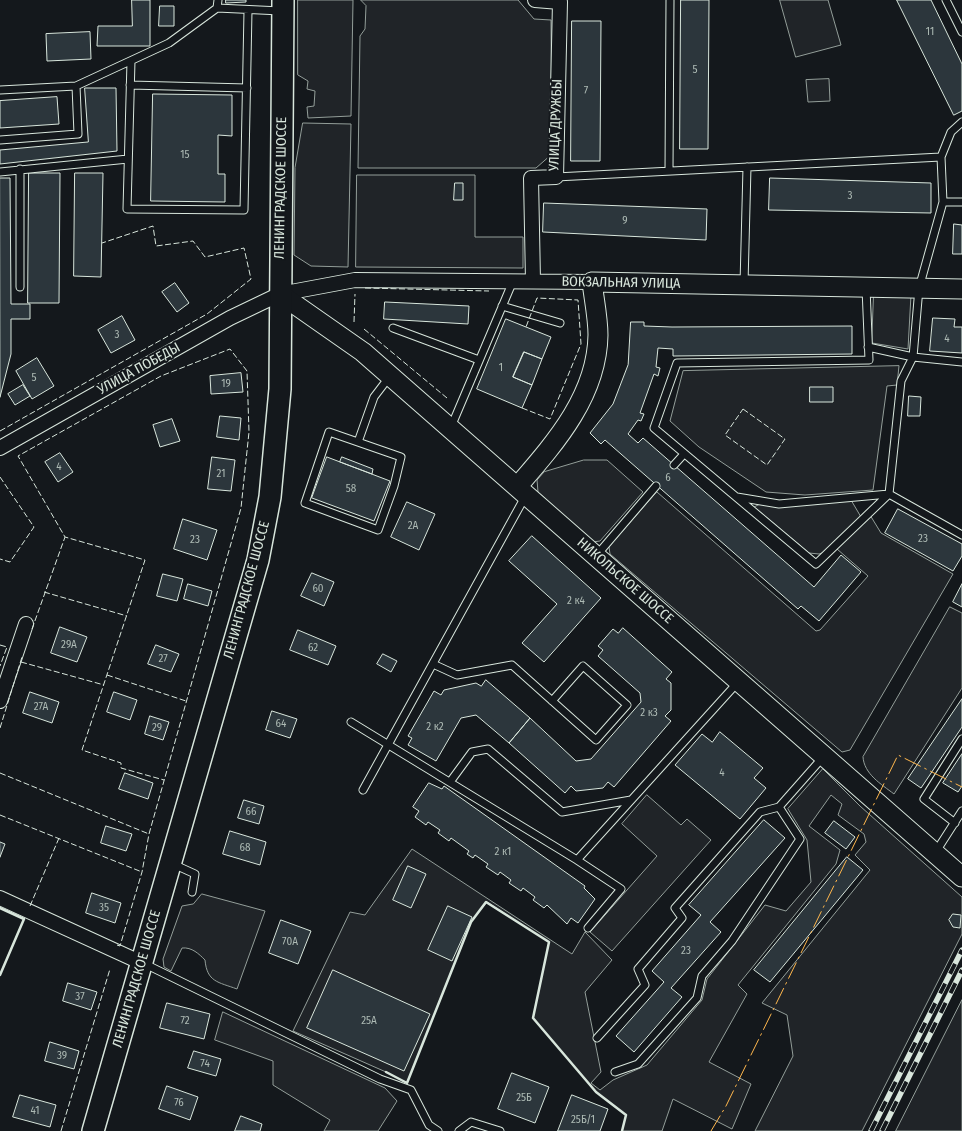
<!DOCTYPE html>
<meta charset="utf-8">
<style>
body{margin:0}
canvas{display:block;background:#14181c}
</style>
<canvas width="962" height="1131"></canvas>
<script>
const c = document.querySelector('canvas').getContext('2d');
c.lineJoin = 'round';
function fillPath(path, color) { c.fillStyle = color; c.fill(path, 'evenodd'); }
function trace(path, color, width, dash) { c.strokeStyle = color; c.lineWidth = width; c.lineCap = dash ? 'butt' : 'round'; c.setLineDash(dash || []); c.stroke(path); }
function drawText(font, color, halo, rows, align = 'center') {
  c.font = font + ' "Fira Sans Condensed",sans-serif'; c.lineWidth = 4; c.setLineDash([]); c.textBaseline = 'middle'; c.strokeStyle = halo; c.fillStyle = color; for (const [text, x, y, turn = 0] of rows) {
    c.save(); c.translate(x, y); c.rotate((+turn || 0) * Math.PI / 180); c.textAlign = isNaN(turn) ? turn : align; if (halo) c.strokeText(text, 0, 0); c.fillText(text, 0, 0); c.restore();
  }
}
const green = new Path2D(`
 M298,0H353L351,116L308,118L307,107L314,106L315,91L307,89L308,81L298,75Z
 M361,0H518L534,19L551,20L552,154L536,168H358L360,36L365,29L366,6Z
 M780,0H828L841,45L796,57Z
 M829,79L830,101L808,102L806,80Z
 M303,123L351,124L348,267L311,266L294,255L295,168Z
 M357,175H475V237H523V268L356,267Z
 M874,293L911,295L908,349L872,343Z
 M899,366L897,385L887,386L873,490L805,495L766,492L699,447L670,421L683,371Z
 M584,460H607L643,492L600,541L593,542L538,492L537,480L544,472Z
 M657,492L816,631L820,630L868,576L837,549L870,515L881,533L953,574L850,750L842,752L610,554L609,547Z
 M851,500L861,517L826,552L819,554L809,553L754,507L760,504L778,507Z
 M950,607L962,613V688L894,794C881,784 864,774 863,757Z
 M823,769L860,806L962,897V934L862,1131H755L793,1056L787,1015L762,1003L870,870L855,855L866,842L864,834L838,815L842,804L831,795L809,826L840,850L836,864L738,985L747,994L709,1062L751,1084L732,1129L673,1099L662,1131H622L626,1115L596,1092L533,1018L549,942L487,902L471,922L407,1083L386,1072L293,1031L350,912L365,915L412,849L572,954L585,932L612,960L585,992L601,1072L591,1083L600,1090L613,1080L647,1065L702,1000L707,979L765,905L786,911L811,882L807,840L788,809Z
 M647,795L681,825L687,819L711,840L612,951L590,932L657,856L622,824Z
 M202,894L265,911L237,989C218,982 207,982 205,960C199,954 192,947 182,948L171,971L164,967L163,959L182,906L193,904Z
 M962,1000V1131H896Z
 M223,1012L385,1088L397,1101L378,1131H324L330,1120L273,1085V1061L215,1040Z`);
const building = new Path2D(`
 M132,0H150V46H97L98,26H132Z
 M226,0H246V2L226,3Z
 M681,0H709L708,149H680Z
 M897,0H931L962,64V111L954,115Z
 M160,6H174V26H159Z
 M572,21H601L600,161H571Z
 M90,32L91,59L47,61L46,34Z
 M85,88H116L117,151L0,164V150L88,142Z
 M153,94L232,95V136L218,135V174H225V202L151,201Z
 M57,97L59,124L0,128V101Z
 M29,173H60L59,303H28Z
 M75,173H103L101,277L74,276Z
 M0,178H10L11,304H30V319H11V354L0,397Z
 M770,178L931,183V213L769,210Z
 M455,183H463V200H454Z
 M544,203L707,209L706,240L543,232Z
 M954,224L962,225V254H953Z
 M175,283L189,303L177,312L162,292Z
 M385,302L469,306L468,324L384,319Z
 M122,316L135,340L111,353L98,330Z
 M933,318L955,319L954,327H962V353L930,351Z
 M506,319L551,337L542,359L524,352L513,377L532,385L522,408L477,389Z
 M631,322H644V326L672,327L852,326V354L673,356V349L658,348L656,367L660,368L658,376L654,374L640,413L644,414L641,421L638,420L628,434L638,443L643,438L814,587L841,555L861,572L819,621L801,606L798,609L605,440L601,444L590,433L613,404L628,365Z
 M524,352L542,359L532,385L513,377Z
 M37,358L54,386L32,399L16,371Z
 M241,373L243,392L211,394L210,376Z
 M23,385L30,396L15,405L8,394Z
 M810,387H833V402H810Z
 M909,396L921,397L920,416H908Z
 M220,416L241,418L239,440L217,437Z
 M172,419L180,441L160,447L153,425Z
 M60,453L73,472L58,482L45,462Z
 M212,457L235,460L231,491L208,489Z
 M327,457L390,481L374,521L312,498Z
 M342,457L373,469L372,474L340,462Z
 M407,502L435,514L419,550L391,537Z
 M898,509L962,544V556L953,571L885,533Z
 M183,519L217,530L207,560L174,549Z
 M532,536L601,598L544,662L522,643L557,604L509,561Z
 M312,573L334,582L324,606L301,596Z
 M163,574L183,579L177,601L157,596Z
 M188,584L212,591L208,606L184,599Z
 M962,584V607L953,602Z
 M60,627L87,637L77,662L51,653Z
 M623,628L672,672L666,679L671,683V710L665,716L671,721L614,787L608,782L603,788L576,791L571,786L565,793L509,743L530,718L576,761L591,759L641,702L640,693L598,656L603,650L598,646L613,629L618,633Z
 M298,630L336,646L328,665L290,650Z
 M156,645L179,654L171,672L148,664Z
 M383,654L397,661L391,672L377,664Z
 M486,680L530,718L509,743L476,715L461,718L436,761L408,745L412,738L408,736L434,691L441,695L444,690L476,683L481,686Z
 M30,692L59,702L52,723L23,713Z
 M114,692L137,700L130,720L107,712Z
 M962,699V727L921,788L908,779Z
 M272,711L297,719L290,738L266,730Z
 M150,716L169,722L163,740L145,734Z
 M720,732L763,768L754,778L766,788L740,819L675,765L702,734L712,742Z
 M962,754V786L958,792L943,783Z
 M125,773L153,783L148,799L119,789Z
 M429,783L442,789L444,786L585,886L584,888L595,899L578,923L571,918L567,924L547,905L544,908L533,900L535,897L523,888L521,891L509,883L511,880L500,872L498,875L486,867L488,864L475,855L473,858L467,854L469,851L451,838L449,841L438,833L440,830L428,822L426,825L415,817L419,811L413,807Z
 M244,800L264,806L259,824L238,818Z
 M764,820L785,838L710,922L721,932L671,988L682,997L634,1052L616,1036L664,982L652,971L701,915L689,905Z
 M834,821L855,837L846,849L825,833Z
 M106,826L132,834L126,851L101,843Z
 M230,831L266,842L260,865L223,854Z
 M0,842L5,844L0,857Z
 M847,857L863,870L770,982L754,970Z
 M408,866L426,874L411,908L393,900Z
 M92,893L121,903L115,923L86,913Z
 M448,906L472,917L452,961L428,950Z
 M953,914L961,915L960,928L953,927L949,920Z
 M281,920L311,931L298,964L269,953Z
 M333,970L430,1014L404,1071L307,1028Z
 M68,983L97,992L91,1010L63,1001Z
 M167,1003L210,1014L204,1039L160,1028Z
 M50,1042L79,1051L74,1069L45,1061Z
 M194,1051L221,1059L216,1076L188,1068Z
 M512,1073L549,1087L535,1123L498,1109Z
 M167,1086L198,1097L190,1120L159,1109Z
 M20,1095L56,1105L50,1127L13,1117Z
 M572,1095L608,1109L600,1131H558Z
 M241,1116L262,1124L260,1131H235Z`);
const lane = new Path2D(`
 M946,0L962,32
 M217,8L218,0
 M131,61L127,209L244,210L248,11
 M130,85L247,88
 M0,90L76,86L169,43L217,8L281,11
 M0,140L78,134L76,86
 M20,169V287
 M669,171L670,0
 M0,172L128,159
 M556,177L941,157
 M943,202H962
 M744,284L747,167
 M866,288L869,360L677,363L654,428L816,564L889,494L901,381L913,357L919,288L943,202L941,157L951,132L962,122
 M502,306L560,323
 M393,328L479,360
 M868,347L913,357L962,362
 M451,427L513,281
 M329,432L401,457L394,486L378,530L305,503Z
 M358,442L374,397L390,376
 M674,465L684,454
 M737,497L779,504L889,494L962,535
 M596,556L656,486
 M433,664L457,675L512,665L596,740L627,705L583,666L552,701
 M351,722L577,860L621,889L588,928
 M450,782L472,752L488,749L562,812L631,800
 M363,790L526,495
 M955,823L924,799L962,739
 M935,853L962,811
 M577,860L739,681
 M173,864L195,874L192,892
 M145,964L380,1079L411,1090L429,1125L438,1131
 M597,1038L645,985L638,969L682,918L675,908L760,812L779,807L824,756
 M615,1072L638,1064L697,998L702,976L732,941L800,839L779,807
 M459,1131L471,1122L500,1131`);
const street = new Path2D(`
 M533,281L531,178L556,177L560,2L535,0
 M0,448L230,318L280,294L355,280L592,282
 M0,701L26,624
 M0,898L142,963`);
const secondary = new Path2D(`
 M280,294L363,352L962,877
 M517,487C555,443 597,396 598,335C598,318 594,299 592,282L962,289`);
const primary = new Path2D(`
 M93,1131L258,560L270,497L280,389L283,0`);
const rail = new Path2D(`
 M871,1131L962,950
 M882,1131L962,970`);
const fence = new Path2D(`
 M365,288L489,291
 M354,322L355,294
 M364,329L447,398
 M522,408L550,419L581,344L578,300L537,298L526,327
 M743,409L785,439L767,465L725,435Z
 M0,431L207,314L251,279L244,248L205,257L193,241L156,246L153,226L102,243
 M0,477L34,527L10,562L0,559
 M44,592L127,616
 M32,629L65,537
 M0,645L7,647L0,666
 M21,662L104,685
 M107,675L186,701
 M0,728L22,657
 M0,773L149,834
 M0,815L142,872
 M30,906L59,838
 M117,945L120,946L142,872L149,834L241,508L249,432L247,371L230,349L161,376L18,456L65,537L145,560L82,750L121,763V768L164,780
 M61,1131L110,969`);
const wall = new Path2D(`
 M0,908L24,919L0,975
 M386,1072L407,1083L471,922L486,902L549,942L533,1018L596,1092L626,1115L622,1131`);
const power = new Path2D(`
 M711,1131L726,1106L898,755L962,787`);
const numberNames = [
 ["11",930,32],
 ["5",695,70],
 ["7",586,91],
 ["15",185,155],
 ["3",850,196],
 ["9",625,221],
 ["3",117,335],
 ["4",947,339],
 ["1",501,368],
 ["5",34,378],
 ["19",226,384],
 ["4",59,467],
 ["21",221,474],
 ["6",668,478],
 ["58",351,489],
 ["2А",413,526],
 ["23",923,539],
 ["23",195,540],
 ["60",318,589],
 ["2 к4",576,601],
 ["29А",69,645],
 ["62",313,648],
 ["27",163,659],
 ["27А",41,707],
 ["2 к3",649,713],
 ["64",281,724],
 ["2 к2",435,727],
 ["29",157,728],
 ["4",722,773],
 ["66",251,812],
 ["68",245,848],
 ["2 к1",503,852],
 ["35",104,908],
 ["70А",290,942],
 ["23",686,951],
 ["37",80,997],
 ["72",185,1021],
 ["25А",369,1021],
 ["39",62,1056],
 ["74",205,1064],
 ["25Б",524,1098],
 ["76",179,1103],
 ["41",35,1111],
 ["25Б/1",583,1120]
];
const streetNames = [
 ["УЛИЦА ДРУЖБЫ",556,125,-88],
 ["ЛЕНИНГРАДСКОЕ ШОССЕ",281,188,-89],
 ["ВОКЗАЛЬНАЯ УЛИЦА",621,283,1],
 ["УЛИЦА ПОБЕДЫ",139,369,-29],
 ["НИКОЛЬСКОЕ ШОССЕ",625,581,41],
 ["ЛЕНИНГРАДСКОЕ ШОССЕ",247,590,-75],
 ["ЛЕНИНГРАДСКОЕ ШОССЕ",137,979,-74]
];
fillPath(green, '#202428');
trace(green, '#939e99', 1);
fillPath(building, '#2c363c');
trace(building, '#d8e6dc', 1);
trace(lane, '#d8e6dc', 9);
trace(street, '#d8e6dc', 16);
trace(secondary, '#d8e6dc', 21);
trace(primary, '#d8e6dc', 24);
trace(lane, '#14181c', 7);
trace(street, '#14181c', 14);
trace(secondary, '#14181c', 19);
trace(primary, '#14181c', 21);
trace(rail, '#d8e6dc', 5.5);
trace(rail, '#14181c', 4, [11]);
trace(fence, '#d8e6dc', 1, [6, 2.5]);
trace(wall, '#d8e6dc', 2.5);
trace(power, '#ffb74d', 1, [18, 4, 2.5, 4]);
drawText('11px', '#adbab4', null, numberNames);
drawText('14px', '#d8e6dc', '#14181c', streetNames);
</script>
